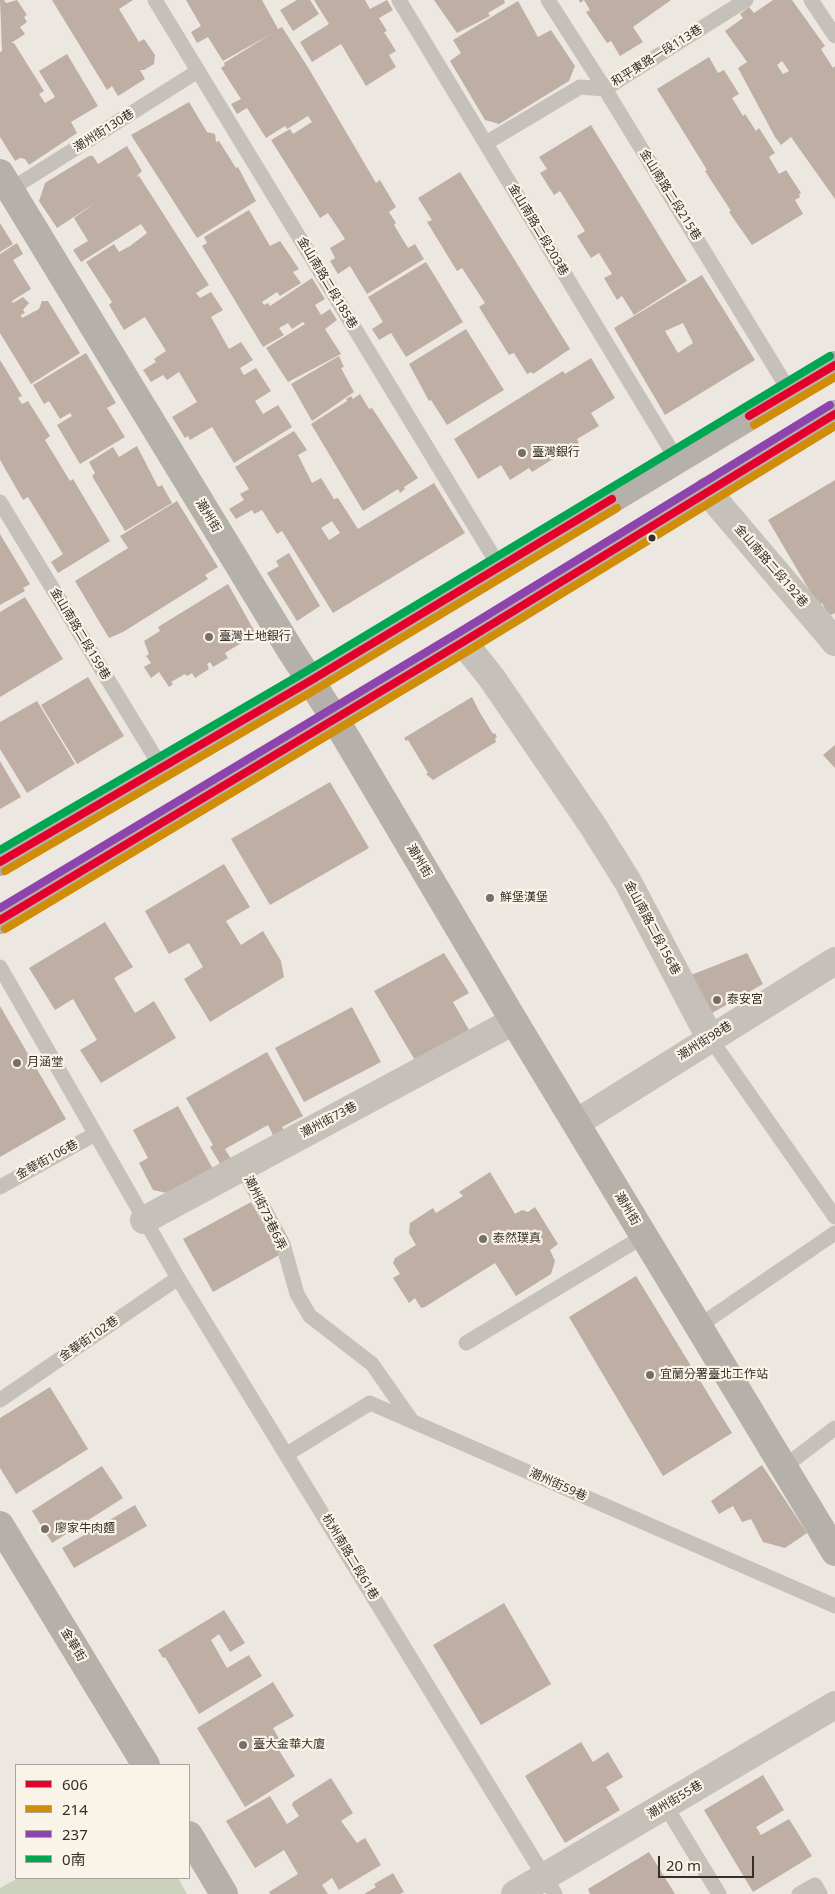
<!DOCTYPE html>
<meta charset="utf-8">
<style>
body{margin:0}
#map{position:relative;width:835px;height:1894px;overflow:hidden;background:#ece8e1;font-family:"Noto Sans","Noto Sans TC",sans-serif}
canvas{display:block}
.legend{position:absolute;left:15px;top:1764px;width:175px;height:115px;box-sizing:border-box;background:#f9f3e8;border:1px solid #aba49b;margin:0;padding:6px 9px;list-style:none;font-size:15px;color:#362e28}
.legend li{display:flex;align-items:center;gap:10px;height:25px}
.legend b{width:25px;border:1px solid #aba49b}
.scale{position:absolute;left:658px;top:1856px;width:96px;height:22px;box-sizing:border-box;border:2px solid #362e28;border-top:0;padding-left:6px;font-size:15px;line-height:18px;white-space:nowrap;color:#362e28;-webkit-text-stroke:4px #f9f3e8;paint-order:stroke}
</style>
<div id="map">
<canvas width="835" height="1894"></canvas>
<ul class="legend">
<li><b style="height:6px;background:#e4002b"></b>606</li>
<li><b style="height:6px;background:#d08e08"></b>214</li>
<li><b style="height:6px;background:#8e44ad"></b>237</li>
<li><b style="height:6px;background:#00a651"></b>0南</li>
</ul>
<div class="scale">20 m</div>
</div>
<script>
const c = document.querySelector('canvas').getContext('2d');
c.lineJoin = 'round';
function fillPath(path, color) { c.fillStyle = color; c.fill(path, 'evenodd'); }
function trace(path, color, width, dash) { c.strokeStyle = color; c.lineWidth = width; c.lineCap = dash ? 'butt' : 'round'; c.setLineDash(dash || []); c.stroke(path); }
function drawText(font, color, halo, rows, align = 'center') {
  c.font = font + ' "Noto Sans","Noto Sans TC",sans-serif'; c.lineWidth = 4.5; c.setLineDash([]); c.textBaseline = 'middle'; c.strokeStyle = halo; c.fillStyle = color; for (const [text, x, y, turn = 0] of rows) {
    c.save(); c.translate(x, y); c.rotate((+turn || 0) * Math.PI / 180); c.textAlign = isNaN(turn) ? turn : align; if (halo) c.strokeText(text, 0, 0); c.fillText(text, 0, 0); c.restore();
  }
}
const green = new Path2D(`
 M18,1878H178L187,1894H0V1888Z`);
const building = new Path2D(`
 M0,0H4L6,3L17,0L27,15L24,17L27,22L20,27L25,34L11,43H14L44,91L39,94L45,103L55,97L39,71L67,54L98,106L71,122L77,133L29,165L25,159L20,158L15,161L0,137V52L2,51Z
 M52,0H133L119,9L139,42L144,39L155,55L154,64L144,70H140L145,79L118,96L112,86L107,90Z
 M186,0H262L278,29L282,27L309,69L376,183L380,180L396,207L389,212L396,223L394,225L408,248L415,244L424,259L367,294L350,266L338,274L330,261L335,258L330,248L345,239L328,213L320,218L271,140L290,129L293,134L312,122L308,116L287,129L285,126L266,138L247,108L237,114L231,104L241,99L221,68L225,65L224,63L271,34L223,61L208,37L197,43L191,32L201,26Z
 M297,0H310L319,14L293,31L280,10Z
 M314,0H365L370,9L387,0L393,10L379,18L387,31L384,32L396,51L389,55L396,67L366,86L341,44L312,62L300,42L329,24Z
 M434,0H504L505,3L488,13L490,16L457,33Z
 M579,0H671L633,27L643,42L620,56L611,41L607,43L586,12L590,10L584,0L580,3Z
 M773,0H792L825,46L821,49L833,68L835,66V199L791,137L781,145L775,137L738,68L747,62L725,31L743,18L740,14L749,7L754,13ZM782,61L789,71L783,74L777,65Z
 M518,1L538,37L551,30L575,66L569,81L499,124L485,120L450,61L461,53L453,40Z
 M709,57L718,73L724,70L739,94L732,98L743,116L745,114L756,131L759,128L775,153L769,157L779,174L786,170L801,193L799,194L800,197L795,200L803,214L752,245L729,212L731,211L705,171L707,170L657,89Z
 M189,102L207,132L215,134L216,142L219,141L236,168L238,167L256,201L197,238L131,135Z
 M591,125L687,281L634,315L622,296L617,300L604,278L612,274L599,253L591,258L577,236L585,231L560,191L554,195L540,173L547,169L539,157Z
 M127,146L142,171L136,177L139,176L209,285L196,293L200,298L211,292L223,310L211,317L229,349L241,342L253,360L240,368L243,374L244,375L256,368L271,391L255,401L263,414L278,405L292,427L234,463L212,427L190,440L188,436L185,438L172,417L197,402L179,372L167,380L163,375L151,382L143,370L156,362L154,359L166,351L145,317L124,330L109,305L112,302L86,262L114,244L119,252L130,246L147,233L141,224L81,262L73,250L88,241L74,218L95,203L57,228L39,201L45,183L48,181L89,156H93L98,164Z
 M460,172L570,349L533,374L532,372L527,374L514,353L509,355L479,307L485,303L462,268L457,271L427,222L432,220L418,198Z
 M249,210L270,246L266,248L280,241L299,269L293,272L301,283L280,296L277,292L262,302L264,305L268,303L270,306L312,278L325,299L315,305L321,315L330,309L337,320L325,329L341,354L288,382L266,348L305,324L303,322L292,329L288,323L279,328L284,335L263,347L202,246L207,243L204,237Z
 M0,223L13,244L0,252Z
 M17,243L23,254L13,260L31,289L12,301L13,303L23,297L29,303L23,310L25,313L21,315L22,318L39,309L42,301H48L80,353L31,384L0,333V254Z
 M426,262L463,322L406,357L391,333L379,340L372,329L383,322L368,297Z
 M702,275L755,360L665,415L614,328ZM683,323L693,343L678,353L665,331Z
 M466,329L504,390L447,425L431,400L429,401L409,364Z
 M86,353L116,403L107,408L125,437L80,464L57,425L72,416L70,413L60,419L49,401L44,404L33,385Z
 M339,356L344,367L341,368L354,392L312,421L291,384Z
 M591,358L615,398L591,413L599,426L577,439L579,443L532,472L529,468L510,480L501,465L478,479L454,439L563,371L565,374Z
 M0,360L22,396L18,398L22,404L28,401L50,436L45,440L70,481L73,479L110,541L58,573L51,562L63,554L28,497L23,500L0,460Z
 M360,394L369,409L372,408L418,478L404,487L405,489L400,493L398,489L363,511L311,424L347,401L346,399L351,396L353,399Z
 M294,431L307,450L298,455L312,483L321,478L334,499L338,498L358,529L434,483L465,533L333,613L282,531L277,534L262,510L254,514L252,510L236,519L229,509L244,500L240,494L249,489L235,467ZM332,521L340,533L329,540L321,528Z
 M137,446L158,487L162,485L172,503L125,531L92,476L95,473L89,462L113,447L119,457Z
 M835,480V613L829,616L822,603L818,605L768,520Z
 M177,501L218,567L205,575L208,579L123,632L109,638L75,581L128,548L120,536Z
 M0,534L30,584L23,588L25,591L0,605Z
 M289,553L320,606L297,621L267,573L279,566L276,561Z
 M228,584L256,634L225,653L228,658L213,667L210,662L207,664L209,669L195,678L192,673L187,676L185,674L171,682L173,684L169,687L159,672L151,678L144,667L151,663L146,656L149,654L144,641L160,631L158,627Z
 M25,597L63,659L0,697V612Z
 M88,677L124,736L77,764L41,705Z
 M472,697L479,711L493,734L495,733L497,737L495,738L496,742L433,780L426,774L428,773L408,740L406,741L404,738Z
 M37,701L75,764L27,793L0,749V722Z
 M835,745V768L823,755Z
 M0,761L21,797L0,809Z
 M330,782L369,848L270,905L231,839Z
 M224,864L250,907L226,921L241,945L263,931L281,961L284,977L210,1022L184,979L203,967L189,943L169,954L145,911Z
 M105,922L133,967L114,978L135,1013L154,1001L176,1038L101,1083L80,1050L97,1040L73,999L55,1010L29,968Z
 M444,953L469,993L453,1002L469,1030L416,1062L374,991Z
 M747,953L763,984L707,1016L686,977Z
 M0,1006L66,1119L0,1157Z
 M352,1007L381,1062L304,1102L275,1048Z
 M267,1052L303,1116L282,1127L284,1130L273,1135L268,1125L225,1149L231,1159L221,1165L210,1147L213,1145L186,1098Z
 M178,1106L213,1169L167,1193L153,1190L139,1163L148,1158L133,1130Z
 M490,1172L515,1214L522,1210L528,1212L535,1207L558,1244L550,1250L555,1261L551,1274L516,1296L495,1263L425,1307L421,1308L415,1298L409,1303L393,1278L400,1274L393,1263L395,1258L416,1245L409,1233L410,1223L433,1208L436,1213L463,1196L459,1192Z
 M251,1202L281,1254L213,1292L183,1239Z
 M636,1276L732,1433L663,1476L569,1317Z
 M50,1387L88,1449L16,1494L0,1468V1418Z
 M762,1465L807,1533L785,1548L763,1542L751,1519L742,1522L733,1506L719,1514L711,1501Z
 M102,1466L123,1498L52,1543L32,1511Z
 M135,1505L147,1526L74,1568L62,1548Z
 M504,1603L551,1684L481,1725L433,1645Z
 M224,1610L245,1643L230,1652L219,1634L211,1640L227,1668L249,1655L262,1676L199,1714L165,1657L163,1658L158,1650Z
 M273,1682L294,1716L273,1728L282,1744L277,1747L295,1776L245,1807L197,1728Z
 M581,1742L593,1762L608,1752L623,1777L606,1787L620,1810L565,1843L525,1776Z
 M763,1775L784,1810L756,1827L761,1835L789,1819L812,1856L753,1892L704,1810Z
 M331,1778L353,1813L341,1821L357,1843L365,1838L381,1865L339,1890L332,1878L322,1885L328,1894H270L269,1892L298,1874L284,1850L255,1868L226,1821L270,1796L287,1824L299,1816L292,1805L293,1802Z
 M649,1852L675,1894H590L588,1889Z
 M393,1873L404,1892L400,1894H364L376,1887L374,1884Z`);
const lane = new Path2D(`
 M155,0L499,566
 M399,0L677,460
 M548,0L605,89L790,392
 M811,0L835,36
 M486,143L580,87L605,89L746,0
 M5,193L198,71
 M0,502L161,767
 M0,967L178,1278L555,1894
 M710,1038L835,1217
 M242,1167L283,1244L297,1294L310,1316L372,1364L412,1421
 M0,1187L95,1134
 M699,1326L835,1233
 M466,1343L644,1236
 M0,1400L178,1278
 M287,1454L370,1403L835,1606
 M784,1467L835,1428
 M665,1805L719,1894
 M799,1894L815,1885L820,1894`);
const street = new Path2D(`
 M707,491L835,642
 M463,642L491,677L593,826L628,882L710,1038
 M576,1123L835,961
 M144,1220L514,1021
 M515,1894L835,1705`);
const secondary = new Path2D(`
 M0,173L291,651L335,719L514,1021L835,1552
 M0,862L310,681L835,365
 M0,920L463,642L835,414
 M0,1525L146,1765
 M189,1835L224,1894`);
const bus1 = new Path2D(`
 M749,416L835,365
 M0,862L310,681L612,499
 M0,920L463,642L835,414`);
const bus2 = new Path2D(`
 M754,425L835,377
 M5,871L315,690L617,508
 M5,929L468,651L835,426`);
const bus3 = new Path2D(`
 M0,908L458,633L830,405`);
const bus4 = new Path2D(`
 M0,850L305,672L830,356`);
const markers = [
 [522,453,5,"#766f69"],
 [652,538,4.5,"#362e28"],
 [209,637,5,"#766f69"],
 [490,898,5,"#766f69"],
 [717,1000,5,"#766f69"],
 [17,1063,5,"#766f69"],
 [483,1239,5,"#766f69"],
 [650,1375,5,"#766f69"],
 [45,1529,5,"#766f69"],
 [243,1745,5,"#766f69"]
];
const streetNames = [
 ["和平東路一段113巷",657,56,-32],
 ["潮州街130巷",104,131,-32],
 ["金山南路二段215巷",670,195,58],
 ["金山南路二段203巷",538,230,59],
 ["金山南路二段185巷",327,283,59],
 ["潮州街",208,516,59],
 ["金山南路二段192巷",771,566,49],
 ["金山南路二段159巷",80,634,59],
 ["潮州街",419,861,59],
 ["金山南路二段156巷",652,928,62],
 ["潮州街98巷",705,1041,-32],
 ["潮州街73巷",329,1120,-28],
 ["金華街106巷",47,1160,-29],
 ["潮州街",627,1209,59],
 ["潮州街73巷6弄",265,1213,64],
 ["金華街102巷",89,1339,-35],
 ["潮州街59巷",558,1485,24],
 ["杭州南路二段61巷",350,1557,59],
 ["金華街",73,1645,59],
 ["潮州街55巷",675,1800,-31]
];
const poiNames = [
 ["臺灣銀行",532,453],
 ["臺灣土地銀行",219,637],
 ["鮮堡漢堡",500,898],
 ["泰安宮",727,1000],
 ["月涵堂",27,1063],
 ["泰然璞真",493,1239],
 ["宜蘭分署臺北工作站",660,1375],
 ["廖家牛肉麵",55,1529],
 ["臺大金華大廈",253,1745]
];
fillPath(green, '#cbd1bc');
fillPath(building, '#bfaea3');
trace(lane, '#c5c0ba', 15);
trace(street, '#c5c0ba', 28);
trace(secondary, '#b6b0aa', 28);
trace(bus1, '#e4002b', 8);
trace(bus2, '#d08e08', 8);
trace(bus3, '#8e44ad', 8);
trace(bus4, '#00a651', 8);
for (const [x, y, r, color] of markers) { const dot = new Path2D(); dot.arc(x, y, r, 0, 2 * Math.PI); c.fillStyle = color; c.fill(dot); trace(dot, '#f9f3e8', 2); }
drawText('12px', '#362e28', '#f9f3e8', streetNames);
drawText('12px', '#362e28', '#f9f3e8', poiNames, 'left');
</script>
